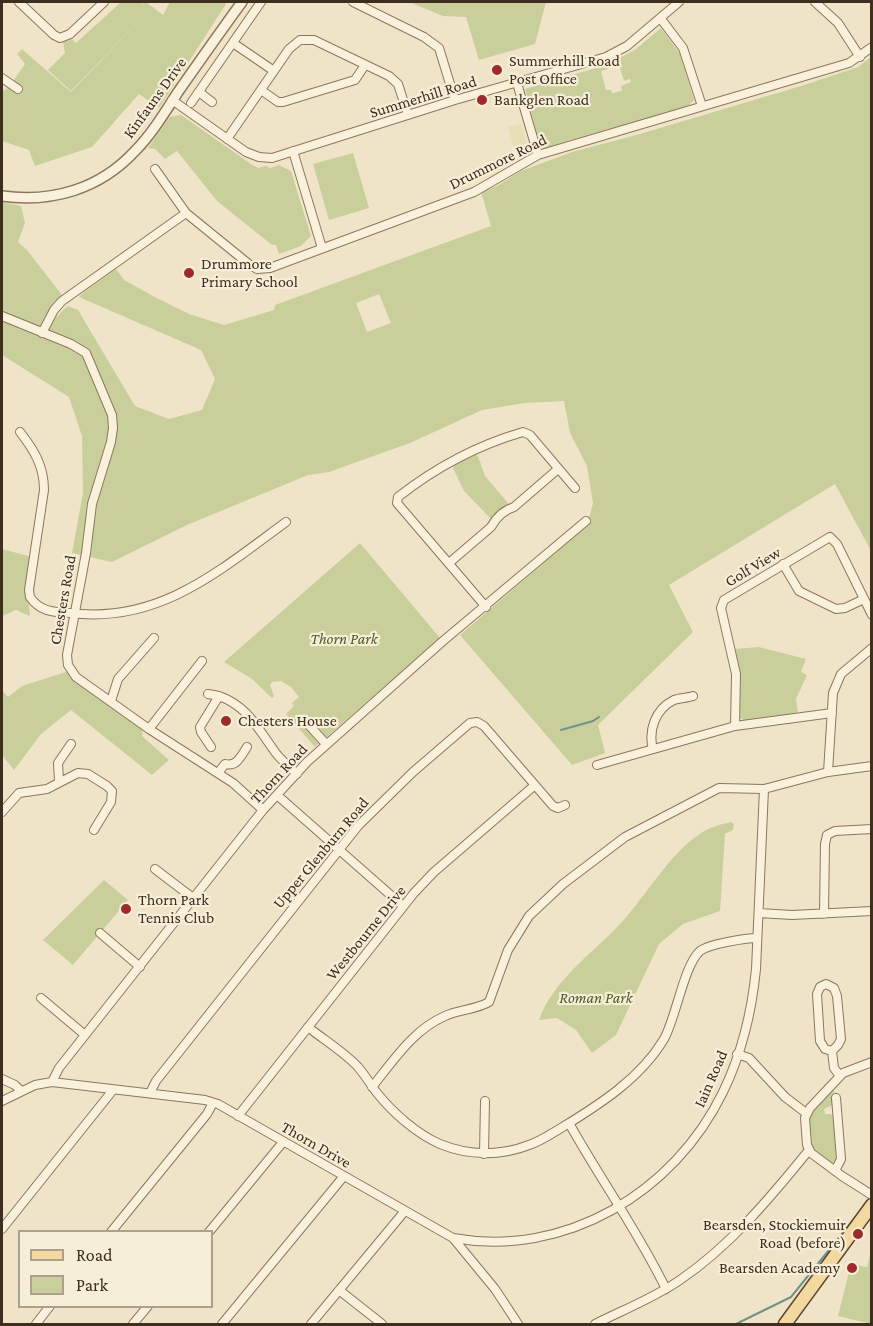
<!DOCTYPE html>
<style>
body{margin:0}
#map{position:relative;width:873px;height:1326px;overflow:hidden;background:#f0e4c8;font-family:"Crimson Pro",serif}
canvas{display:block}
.frame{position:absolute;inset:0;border:3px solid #3d2e20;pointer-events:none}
.legend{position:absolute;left:18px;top:1230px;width:195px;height:78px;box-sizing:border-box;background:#f7eed8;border:2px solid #ada18e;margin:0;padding:8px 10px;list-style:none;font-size:18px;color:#3d2e20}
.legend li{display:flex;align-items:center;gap:12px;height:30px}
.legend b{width:30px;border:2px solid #ada18e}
</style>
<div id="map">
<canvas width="873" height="1326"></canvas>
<div class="frame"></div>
<ul class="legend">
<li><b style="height:8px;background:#f3d9a0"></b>Road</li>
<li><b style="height:16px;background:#c9cf9b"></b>Park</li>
</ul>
</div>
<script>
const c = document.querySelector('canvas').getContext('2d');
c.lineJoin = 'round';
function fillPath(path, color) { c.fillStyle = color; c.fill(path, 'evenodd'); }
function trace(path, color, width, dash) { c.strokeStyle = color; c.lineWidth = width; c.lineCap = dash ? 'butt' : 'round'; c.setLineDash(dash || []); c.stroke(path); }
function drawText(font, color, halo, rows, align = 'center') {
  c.font = font + ' "Crimson Pro",serif'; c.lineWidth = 4.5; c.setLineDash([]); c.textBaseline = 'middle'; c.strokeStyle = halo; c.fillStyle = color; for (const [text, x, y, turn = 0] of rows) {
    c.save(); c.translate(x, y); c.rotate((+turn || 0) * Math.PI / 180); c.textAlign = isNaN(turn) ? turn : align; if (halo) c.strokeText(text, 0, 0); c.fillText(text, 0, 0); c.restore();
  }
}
const farmland = new Path2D(`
 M521,124L528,147L515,151L508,127Z`);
const green = new Path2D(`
 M121,2H143L142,7L144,2H146L163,15L170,2H224L226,4L159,108L139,94L92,147L35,166L29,150L2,141V91L8,88L25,64L17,54L22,49L71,92L145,15L71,91L48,70L65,53L63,42L72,39L76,43Z
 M409,2H546L535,44L479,60L466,17L443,16Z
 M661,28L680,54L694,100L687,107L570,140L544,149L540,145L525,89L606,65L608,69L601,71L606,90H611L612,93L622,91L621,86L631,82L630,79L624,81L619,65L612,67L611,63L636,49Z
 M871,57V551L835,484L669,585L693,632L598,725L605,753L572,765L460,635L587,526L593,503L587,466L570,433L564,401L525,403L482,410L410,443L329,472L308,475L187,525L112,562L72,553L83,493L82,436L69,397L2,355V202L21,206L25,223L18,242L27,250L62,295L53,306L44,331L67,306L78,310L135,406L169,419L202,410L215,379L201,350L79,297L84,292L116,269L124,280L155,297L189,314L224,325L274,310L275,305L491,226L481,192L497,186L521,171L572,152L640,134L801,86L858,67ZM379,294L391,323L367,332L356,303Z
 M181,115L251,164L258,168L266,166L270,168L279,165L291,171L311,236L301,246L279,254L276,245H272L217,201L177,151L165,159L155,149L148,148L170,117Z
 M353,153L369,208L329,220L313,164Z
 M475,454L478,456L485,476L508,503L507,506L491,519L464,491L453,468L454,465Z
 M360,543L440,638L315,747L286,714L294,706L292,703L299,697L291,687L281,681L272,682L270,685L274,696L272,698L252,679L224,662Z
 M2,549L32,557L28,595L30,616L16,610L2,616Z
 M759,647L806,659L801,672L807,675L796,699L798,714L745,721L739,717L741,678L735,649Z
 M69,671L143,724L142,736L169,760L152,775L71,710L41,734L14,770L2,755V690L8,697L22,686Z
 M731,822L734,824L733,830L725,834L720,911L683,924L659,944L616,1035L592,1053L576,1030L557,1018L539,1020C553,980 593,953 621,923C645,897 669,855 697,836C707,828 718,825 731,822Z
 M104,880L128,900L73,965L43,940Z
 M834,1086V1095L832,1096L833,1105L824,1109L825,1114H831L833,1117L837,1157L834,1162L830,1164L811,1148L808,1118L809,1114Z
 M871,1251V1324L838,1316L851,1264L867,1267Z`);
const stream = new Path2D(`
 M561,730L593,721L599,717
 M736,1324L791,1297L858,1214`);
const minor = new Path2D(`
 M19,2L54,35L60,38L70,34L104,2
 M353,2L424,37L439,48L455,100
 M815,2L838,23L860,57
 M661,19L683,48L702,106
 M233,43L274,71
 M2,78L18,89
 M517,83L538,155
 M261,90L278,102H283L355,80L365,65
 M199,92L212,102
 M172,100L246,152L259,157L272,158L455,100L606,57L627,46L679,2
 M191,103L261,2
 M227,139L289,49L300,40H314L389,76L398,84L408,115
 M293,151L322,248
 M155,169L186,213L250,265L257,269L270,268L474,192L538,155L849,63L872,47
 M2,316L71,344L86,353L112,415L113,428L111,442L92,504L86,553L67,655L68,665L76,677L149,729L233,783L263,810
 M42,333L54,310L62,301L186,213
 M20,432C34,450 44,466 44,490L29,590L30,597C40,612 54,612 70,613C159,624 219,571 286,522
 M449,563L491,527C496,518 504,510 514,507L558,469
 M783,564L799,591L836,609L845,608L864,599
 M486,607L397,503L398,497C435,468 478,445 523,432L530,435L575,488
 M208,694L219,696
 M111,701L118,679L154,638
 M308,724L326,744
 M735,726L736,674L721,608L724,600L830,537L837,544L872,615
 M149,729L202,661
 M211,747L201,732L200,727L219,696C247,706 257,727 273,749C279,759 289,766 297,774
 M653,749C648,731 655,709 674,700C679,698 687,698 693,696
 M597,765L735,726L832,713
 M828,772L833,693L841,674L872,648
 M218,773L225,764C237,767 241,756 247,747
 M59,781L58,763L71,744
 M277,795L403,906
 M2,812L19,793L47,789L78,773L88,774L107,786L112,791L111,802L94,830
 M155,869L193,898
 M759,913L792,915L872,911
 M824,914L825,844L827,835L835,831L872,829
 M100,933L140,967
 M41,998L85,1035
 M308,1027C324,1040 344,1052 358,1067C365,1075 370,1084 377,1093C393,1113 417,1134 440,1144C469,1156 501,1156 529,1145C541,1141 551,1134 561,1128C599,1105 641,1078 664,1039C676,1018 684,965 700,951C709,944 746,938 757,938
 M832,1051L838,1045L841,1039L837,996L834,988L826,984L820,987L817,994L820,1041L825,1049L832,1051L834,1068L840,1076
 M737,1054L749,1058L785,1097L806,1113
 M872,1062L843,1073L810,1108L805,1118L807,1145L811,1153L842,1176L872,1195
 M2,1079L15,1085L21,1091
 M52,1082L205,1100L218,1104L453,1238L495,1289L518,1324
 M372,1087C394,1060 413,1030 445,1016C458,1010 478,1009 489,1002L508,950L529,916L563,884L625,837L719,788L764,789L828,772L872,766
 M150,1093L156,1081L358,826L413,772L470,723L477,722L484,726L553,806L558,808L565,805
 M2,1101L35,1085L52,1082L59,1068L263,810L307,762L443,641L586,521
 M238,1116L414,893L434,872L535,785
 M569,1123C600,1179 638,1231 666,1289
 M484,1154L485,1101
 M835,1171L841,1159L836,1098
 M2,1229L113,1090
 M111,1232L207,1114L213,1103
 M209,1232L283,1142
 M453,1238C565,1258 674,1193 723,1092C741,1055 752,1010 756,969L764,789
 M339,1290L382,1324
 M36,1324L50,1306
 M133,1324L148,1306
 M222,1324L344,1176
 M311,1324L404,1212
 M595,1324C623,1310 654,1298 680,1280C730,1246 771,1197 809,1150`);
const tertiary = new Path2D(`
 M2,196C52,203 100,189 135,151C152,134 165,112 178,92C199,62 220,32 242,2`);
const primary = new Path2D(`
 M785,1324L872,1205`);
const markers = [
 [497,70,6,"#9e2a2b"],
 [482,100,6,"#9e2a2b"],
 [189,273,6,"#9e2a2b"],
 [226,721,6,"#9e2a2b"],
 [126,909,6,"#9e2a2b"],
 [858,1234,6,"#9e2a2b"],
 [852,1268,6,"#9e2a2b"]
];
const poiNames = [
 ["Summerhill Road",509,61],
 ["Post Office",509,79],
 ["Bankglen Road",494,100],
 ["Drummore",201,264],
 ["Primary School",201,282],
 ["Chesters House",238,721],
 ["Thorn Park",138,900],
 ["Tennis Club",138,918],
 ["Bearsden, Stockiemuir",846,1225,"right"],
 ["Road (before)",846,1243,"right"],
 ["Bearsden Academy",840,1268,"right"]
];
const streetNames = [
 ["Summerhill Road",423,97,-17],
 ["Kinfauns Drive",155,98,-54],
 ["Drummore Road",498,162,-26],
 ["Golf View",753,567,-31],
 ["Chesters Road",63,600,-80],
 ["Thorn Road",279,774,-47],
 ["Upper Glenburn Road",321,853,-50],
 ["Westbourne Drive",366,933,-51],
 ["Iain Road",711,1079,-66],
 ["Thorn Drive",316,1145,30]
];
const parkNames = [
 ["Thorn Park",344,639],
 ["Roman Park",596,998]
];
fillPath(farmland, '#e6deb5');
fillPath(green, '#c9cf9b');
trace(stream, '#6f938a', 2);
trace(minor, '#8d765c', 10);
trace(tertiary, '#8d765c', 12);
trace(primary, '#5b4430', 15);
trace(minor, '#faf1dc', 8);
trace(tertiary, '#faf1dc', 9);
trace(primary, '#f3d9a0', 12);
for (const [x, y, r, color] of markers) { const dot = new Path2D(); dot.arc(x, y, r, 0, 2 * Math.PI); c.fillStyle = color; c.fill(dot); trace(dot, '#f7eed8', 2); }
drawText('16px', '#3d2e20', '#f7eed8', poiNames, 'left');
drawText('16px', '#3d2e20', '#f7eed8', streetNames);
drawText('italic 16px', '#4d5a26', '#f7eed8', parkNames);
</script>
